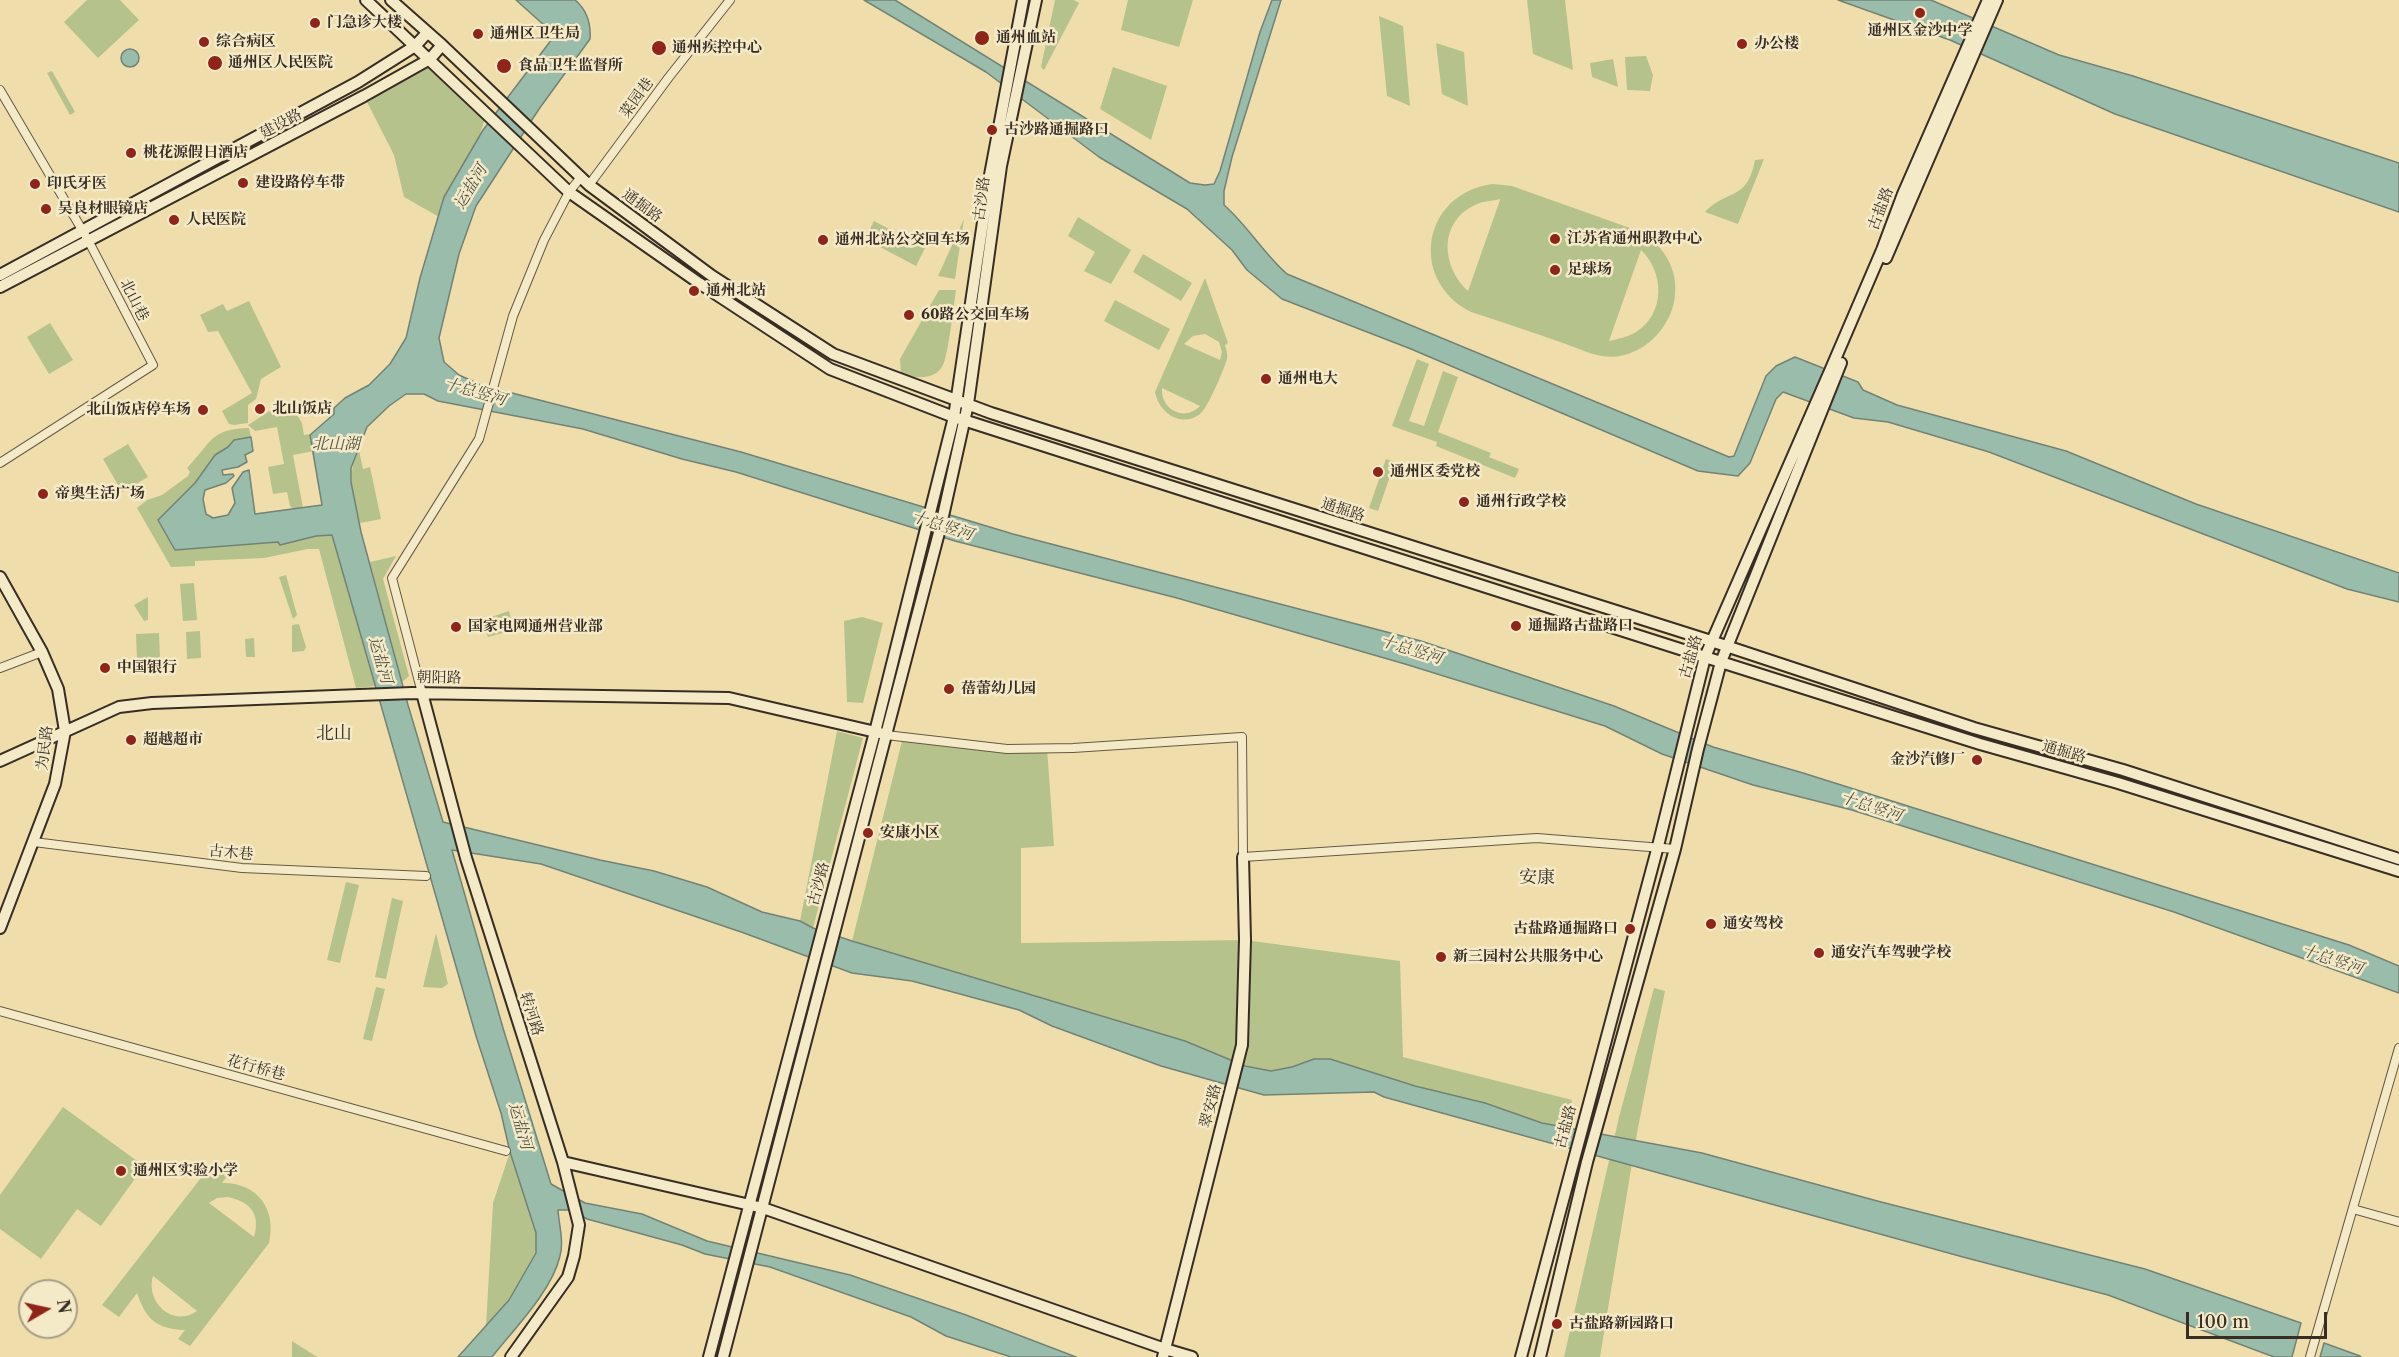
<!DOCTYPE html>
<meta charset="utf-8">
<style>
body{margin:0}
#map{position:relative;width:2399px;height:1357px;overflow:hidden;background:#efdeab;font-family:"Libre Caslon Text",serif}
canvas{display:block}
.north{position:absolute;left:18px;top:1279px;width:60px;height:60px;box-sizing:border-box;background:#f5eac8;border:2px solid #a99e86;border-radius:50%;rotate:81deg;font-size:16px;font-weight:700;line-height:24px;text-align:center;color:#372d23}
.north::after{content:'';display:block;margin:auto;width:21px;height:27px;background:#8f2418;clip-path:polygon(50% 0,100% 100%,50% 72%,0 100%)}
.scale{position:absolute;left:2186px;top:1312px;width:141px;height:27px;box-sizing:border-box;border:3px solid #372d23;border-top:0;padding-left:8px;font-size:18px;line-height:21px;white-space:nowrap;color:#372d23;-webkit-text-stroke:4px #f5eac8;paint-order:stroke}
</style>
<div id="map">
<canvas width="2399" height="1357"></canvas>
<div class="north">N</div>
<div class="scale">100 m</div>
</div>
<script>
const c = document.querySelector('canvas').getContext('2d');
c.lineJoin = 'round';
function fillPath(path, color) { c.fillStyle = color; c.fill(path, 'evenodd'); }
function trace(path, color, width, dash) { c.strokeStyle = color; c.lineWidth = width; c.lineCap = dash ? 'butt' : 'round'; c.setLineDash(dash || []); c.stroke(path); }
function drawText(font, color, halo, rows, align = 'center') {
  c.font = font + ' "Libre Caslon Text","Noto Serif SC",serif'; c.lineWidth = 5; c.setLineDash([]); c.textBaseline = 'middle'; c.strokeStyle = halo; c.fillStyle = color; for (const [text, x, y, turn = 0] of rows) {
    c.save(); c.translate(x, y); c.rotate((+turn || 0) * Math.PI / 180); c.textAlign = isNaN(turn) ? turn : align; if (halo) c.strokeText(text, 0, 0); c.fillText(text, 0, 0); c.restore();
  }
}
const green = new Path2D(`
 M87,0H120L139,20L98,58L64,22Z
 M1055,0H1074L1079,3L1044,70L1041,67Z
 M1128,0H1193L1179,47L1121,30Z
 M1527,0H1565L1573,70L1533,54Z
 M1379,16L1403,26L1410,106L1387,96Z
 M1436,43L1464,52L1468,106L1442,94Z
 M1646,56L1653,75L1650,91L1627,90L1625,57Z
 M430,59L486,113C479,151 450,180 439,217L404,197L394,155L364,96Z
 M1613,59L1618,87L1592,77L1590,63Z
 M1113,67L1167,86L1151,140L1100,109Z
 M52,71L75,112L70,115L47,73Z
 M1764,159L1738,224L1705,212C1728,188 1747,202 1755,160Z
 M1493,184L1512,186L1644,233C1664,248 1678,269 1675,295C1672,330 1638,362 1602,356C1589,354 1575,347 1563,343C1532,332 1502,322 1471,312C1408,280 1422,193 1493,184ZM1500,199V200L1468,291C1441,266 1438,221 1477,204C1484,201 1492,201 1500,199ZM1641,250C1664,272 1666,313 1636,332C1628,337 1618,339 1609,341Z
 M1078,217L1131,250L1111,284L1084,271L1095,252L1068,236Z
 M964,219L955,279L938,276Z
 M874,221L925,248L916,266L865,239Z
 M1143,254L1192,283L1181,301L1133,272Z
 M1205,278L1228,343L1225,345C1226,349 1228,354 1227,359C1224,369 1208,408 1200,414C1181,428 1159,413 1155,392ZM1205,334L1219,342L1222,352L1220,360L1184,344L1193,336ZM1162,389V388L1200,406C1185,422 1161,410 1162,389Z
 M939,290H956C954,304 948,356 943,365C935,381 915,378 901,374L900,359Z
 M1115,300L1170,329L1159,350L1104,321Z
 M249,301L281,367L261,379L256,399L248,405V423L234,425L229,424L222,411L252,393L218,331L208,332L200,315L223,304L227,311Z
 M50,323L73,360L49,374L27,337Z
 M1417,359L1429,364L1409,421L1424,426L1443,371L1458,377L1438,432L1491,453L1489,457L1519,469L1515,478L1436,446L1437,442L1392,426Z
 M279,405L283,412L292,407L302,423L304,435L311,434L314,451L293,455L303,508L294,510L290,506L287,492L273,494L268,467L284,464L277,427L255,431L248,425Z
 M249,428L251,437L234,440L228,447L215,456L195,483L158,520L316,536L332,535L375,686L356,688L319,549H308L264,558L195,561V566L171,567L137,508L147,500L162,495L188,476L190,472L187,468C212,442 210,429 249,428Z
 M128,444L148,477L122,492L103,459Z
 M358,446L363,469L370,467L381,519L360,523C352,490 347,480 358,446Z
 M1386,459L1395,462L1378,511L1369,508Z
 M396,556L383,579L409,676L402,682L370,562Z
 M286,575L297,615L293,619L279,577Z
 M194,583L197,620L183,621L180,584Z
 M148,597V620L144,621L134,605Z
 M509,611L514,630L488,637L482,620Z
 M862,617L883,623L863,703L847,702L844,621Z
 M299,624L306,647L304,651L292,652V625Z
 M200,631L201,658L187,659L186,632Z
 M159,633L160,659L137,660L136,634Z
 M254,638L255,657H246L245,639Z
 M837,731L863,738L813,928L800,921Z
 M903,737L1007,749L1047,748L1054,846L1021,848V943L1245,940L1400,961L1403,1057L1572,1100L1568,1128L1542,1123L1485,1103L1415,1086L1330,1059H1314L1292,1067L1271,1071L1245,1066L1185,1041L852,941Z
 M346,882L359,885L340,963L327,960Z
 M392,898L403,901L386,979L375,977Z
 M436,933L448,984L442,988L423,987Z
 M376,987L385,989L372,1041L363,1039Z
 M1654,988L1665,991L1637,1133L1600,1357H1564L1619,1117Z
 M63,1107L144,1166L101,1226L77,1209L41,1259L0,1229V1195Z
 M510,1152C519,1177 543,1227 535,1254C529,1278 503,1307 486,1326L493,1203Z
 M211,1165L227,1176L222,1183C257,1182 277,1209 269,1243L190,1346L178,1339L185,1330C157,1329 146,1320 137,1293L119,1317L102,1305ZM227,1197C250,1201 261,1214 254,1237L209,1203L217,1198ZM153,1276L197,1311C173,1328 145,1302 153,1276Z
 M292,1341L317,1357H292Z`);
const water = new Path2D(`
 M516,0H575C587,10 591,24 590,39L539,109L476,206L459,254L439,338L444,362L459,375L481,385L741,452L1013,534L1421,641L1614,706L1713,747L1803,773L2349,945L2399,966V993L2174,912L1852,810L1753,785L1662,754L1605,726L1405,664L1177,598L955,541L736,472L682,459L583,429L438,401L424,394H406L389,406L367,427L351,468V482L361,532L408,705L443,822L600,860L654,871L707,887L762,912L800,921L813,928L852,941L1185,1041L1245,1066L1271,1071L1292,1067L1314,1059H1330L1415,1086L1485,1103L1542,1123L1702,1153L1881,1202L2145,1269L2301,1323L2292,1357H2274L2108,1295L1963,1257L1384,1097L1374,1092L1264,1095L1161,1066L1052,1026L1019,1010L912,981L852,973L744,933L541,864L452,850L503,1028L551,1184L585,1203L642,1214L707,1241L850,1275L966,1315L1076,1357H1011L946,1336L911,1317L770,1267L705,1254L682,1245L587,1219L571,1210H558C559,1225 564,1241 560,1256C552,1291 514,1329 492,1357H458L509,1300L536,1253V1233L510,1152L501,1113L476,1036L332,535L316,536L280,545L278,542L175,550L158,520L195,483L215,455L228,447L234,440L251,437L253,451L245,455L247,462L238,467L222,470L223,475L233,474L234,476L226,483L205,490L203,499L206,514L213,518L228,515L235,503L232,488L243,472L249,470L255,514L322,505L310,435L334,414V408L345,398L369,385L390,364L406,338L420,278L444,197L483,130L555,35Z
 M864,0H895L1190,183L1205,185L1214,184L1220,171L1260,32L1272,0H1281L1232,157L1224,191V205C1248,226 1263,253 1287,274L1729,457L1734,456L1766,376L1776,366L1795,357L1858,382L1863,390L1897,405L2066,451L2196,504L2399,573V602L2347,589L1989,452L1888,422L1854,418L1783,392L1776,399L1750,463L1738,476L1698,471L1411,349L1282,299L1247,270L1232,250L1187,209L1099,157L986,72Z
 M1838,0H1931L2059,55L2133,76L2399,163V212L2115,114L1950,40Z
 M121 58a9 9 0 1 1 18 0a9 9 0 1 1-18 0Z
 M2324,1343L2360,1356L2361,1357H2320Z`);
const street = new Path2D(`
 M0,90L88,240L153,365L0,463
 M589,185L669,77L730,0
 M0,668L42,652
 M422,693L392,578L479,439L513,316L544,240L569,192L581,177
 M886,735L1007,749L1073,748L1242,737L1243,857
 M34,842L242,868L426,876
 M1243,857L1537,838L1675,849
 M0,1011L506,1151
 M2353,1209L2399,1222
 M2310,1357L2399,1048`);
const secondary = new Path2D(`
 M366,0L569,192L699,283L830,369L954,417L1705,657L1980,744L2118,783L2399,871
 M391,0L442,45L589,185L712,276L833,354L991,413L1711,641L1974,728L2123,770L2399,859
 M1886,258L1997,0
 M0,275L358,82L415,46L427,33
 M0,287L364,96L430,59L442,45
 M0,577L42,652L58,689L65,731L55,784L0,928
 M422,693L466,858L563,1162L579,1225L574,1256L568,1277L511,1357
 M0,761L119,707L152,703L412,693L729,698L880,733
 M563,1162L763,1208L1165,1349L1192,1357
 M709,1357L875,732L954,417L990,175L1023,0
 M723,1357L941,525L968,404L1001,166L1036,0
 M1163,1357L1242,1045L1245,940L1243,857
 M1521,1357L1658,846L1705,657L1830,371L1882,250L1903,194L1988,0
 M1540,1357L1587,1162L1675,849L1698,749L1721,662L1841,363`);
const markers = [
 [1920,13,6,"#8f2418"],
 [315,23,6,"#8f2418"],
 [478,34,6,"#8f2418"],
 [982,38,8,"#8f2418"],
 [204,42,6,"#8f2418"],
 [1742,44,6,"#8f2418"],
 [659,48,8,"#8f2418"],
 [215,63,8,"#8f2418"],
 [504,66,8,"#8f2418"],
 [992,130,6,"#8f2418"],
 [131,153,6,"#8f2418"],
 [243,183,6,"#8f2418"],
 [35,184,6,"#8f2418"],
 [46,209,6,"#8f2418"],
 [174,220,6,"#8f2418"],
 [1555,239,6,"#8f2418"],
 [823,240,6,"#8f2418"],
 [1555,270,6,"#8f2418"],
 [694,291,6,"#8f2418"],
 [909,315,6,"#8f2418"],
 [1266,379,6,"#8f2418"],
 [260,409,6,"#8f2418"],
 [203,410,6,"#8f2418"],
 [1378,472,6,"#8f2418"],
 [43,494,6,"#8f2418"],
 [1464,502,6,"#8f2418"],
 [1516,626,6,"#8f2418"],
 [456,627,6,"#8f2418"],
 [105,668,6,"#8f2418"],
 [949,689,6,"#8f2418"],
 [131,740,6,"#8f2418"],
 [1977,760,6,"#8f2418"],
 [868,833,6,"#8f2418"],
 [1711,924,6,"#8f2418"],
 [1630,929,6,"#8f2418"],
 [1819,953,6,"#8f2418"],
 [1441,957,6,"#8f2418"],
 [121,1171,6,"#8f2418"],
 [1557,1324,6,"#8f2418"]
];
const poiNames = [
 ["门急诊大楼",327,23],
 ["通州区金沙中学",1920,31,"center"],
 ["通州区卫生局",490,34],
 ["通州血站",996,38],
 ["综合病区",216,42],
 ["办公楼",1754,44],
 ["通州疾控中心",672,48],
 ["通州区人民医院",228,63],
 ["食品卫生监督所",518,66],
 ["古沙路通掘路口",1004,130],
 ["桃花源假日酒店",143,153],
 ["建设路停车带",255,183],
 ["印氏牙医",47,184],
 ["吴良材眼镜店",58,209],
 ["人民医院",186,220],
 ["江苏省通州职教中心",1567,239],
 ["通州北站公交回车场",835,240],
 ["足球场",1567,270],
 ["通州北站",706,291],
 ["60路公交回车场",921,315],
 ["通州电大",1278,379],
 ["北山饭店",272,409],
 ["北山饭店停车场",191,410,"right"],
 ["通州区委党校",1390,472],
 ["帝奥生活广场",55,494],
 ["通州行政学校",1476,502],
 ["通掘路古盐路口",1528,626],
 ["国家电网通州营业部",468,627],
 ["中国银行",117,668],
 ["蓓蕾幼儿园",961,689],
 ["超越超市",143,740],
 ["金沙汽修厂",1965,760,"right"],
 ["安康小区",880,833],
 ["通安驾校",1723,924],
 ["古盐路通掘路口",1618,929,"right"],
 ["通安汽车驾驶学校",1831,953],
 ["新三园村公共服务中心",1453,957],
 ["通州区实验小学",133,1171],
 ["古盐路新园路口",1569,1324]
];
const streetNames = [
 ["菜园巷",637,98,-54],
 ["建设路",281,124,-28],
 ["古沙路",982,199,-83],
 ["通掘路",642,206,36],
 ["古盐路",1881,209,-69],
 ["北山巷",134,300,63],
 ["通掘路",1343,510,18],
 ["古盐路",1691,657,-73],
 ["朝阳路",439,678,1],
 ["为民路",45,748,-83],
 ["通掘路",2064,752,16],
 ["古木巷",231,853,5],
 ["古沙路",819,884,-75],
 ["转河路",531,1014,72],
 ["花行桥巷",256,1068,15],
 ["翠安路",1211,1106,-75],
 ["古盐路",1566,1127,-75]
];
const waterNames = [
 ["运盐河",471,187,-59],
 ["十总竖河",475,392,16],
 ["北山湖",336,444],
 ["十总竖河",942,526,18],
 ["十总竖河",1411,650,17],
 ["运盐河",380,660,74],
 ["十总竖河",1871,807,18],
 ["十总竖河",2332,960,18],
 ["运盐河",520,1126,74]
];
const quarterNames = [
 ["北山",334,734],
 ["安康",1537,878]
];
fillPath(green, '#b6c28b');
fillPath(water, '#9abcab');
trace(water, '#728375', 1.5);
trace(street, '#655945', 10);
trace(secondary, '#372d23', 14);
trace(street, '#f5eac8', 8);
trace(secondary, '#f5eac8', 10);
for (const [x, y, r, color] of markers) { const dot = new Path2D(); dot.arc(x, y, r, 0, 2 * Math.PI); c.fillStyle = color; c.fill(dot); trace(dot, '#f5eac8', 2); }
drawText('bold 15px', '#372d23', '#f5eac8', poiNames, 'left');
drawText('15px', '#372d23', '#f5eac8', streetNames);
drawText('italic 16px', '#505145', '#f5eac8', waterNames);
drawText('18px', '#372d23', '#f5eac8', quarterNames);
</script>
